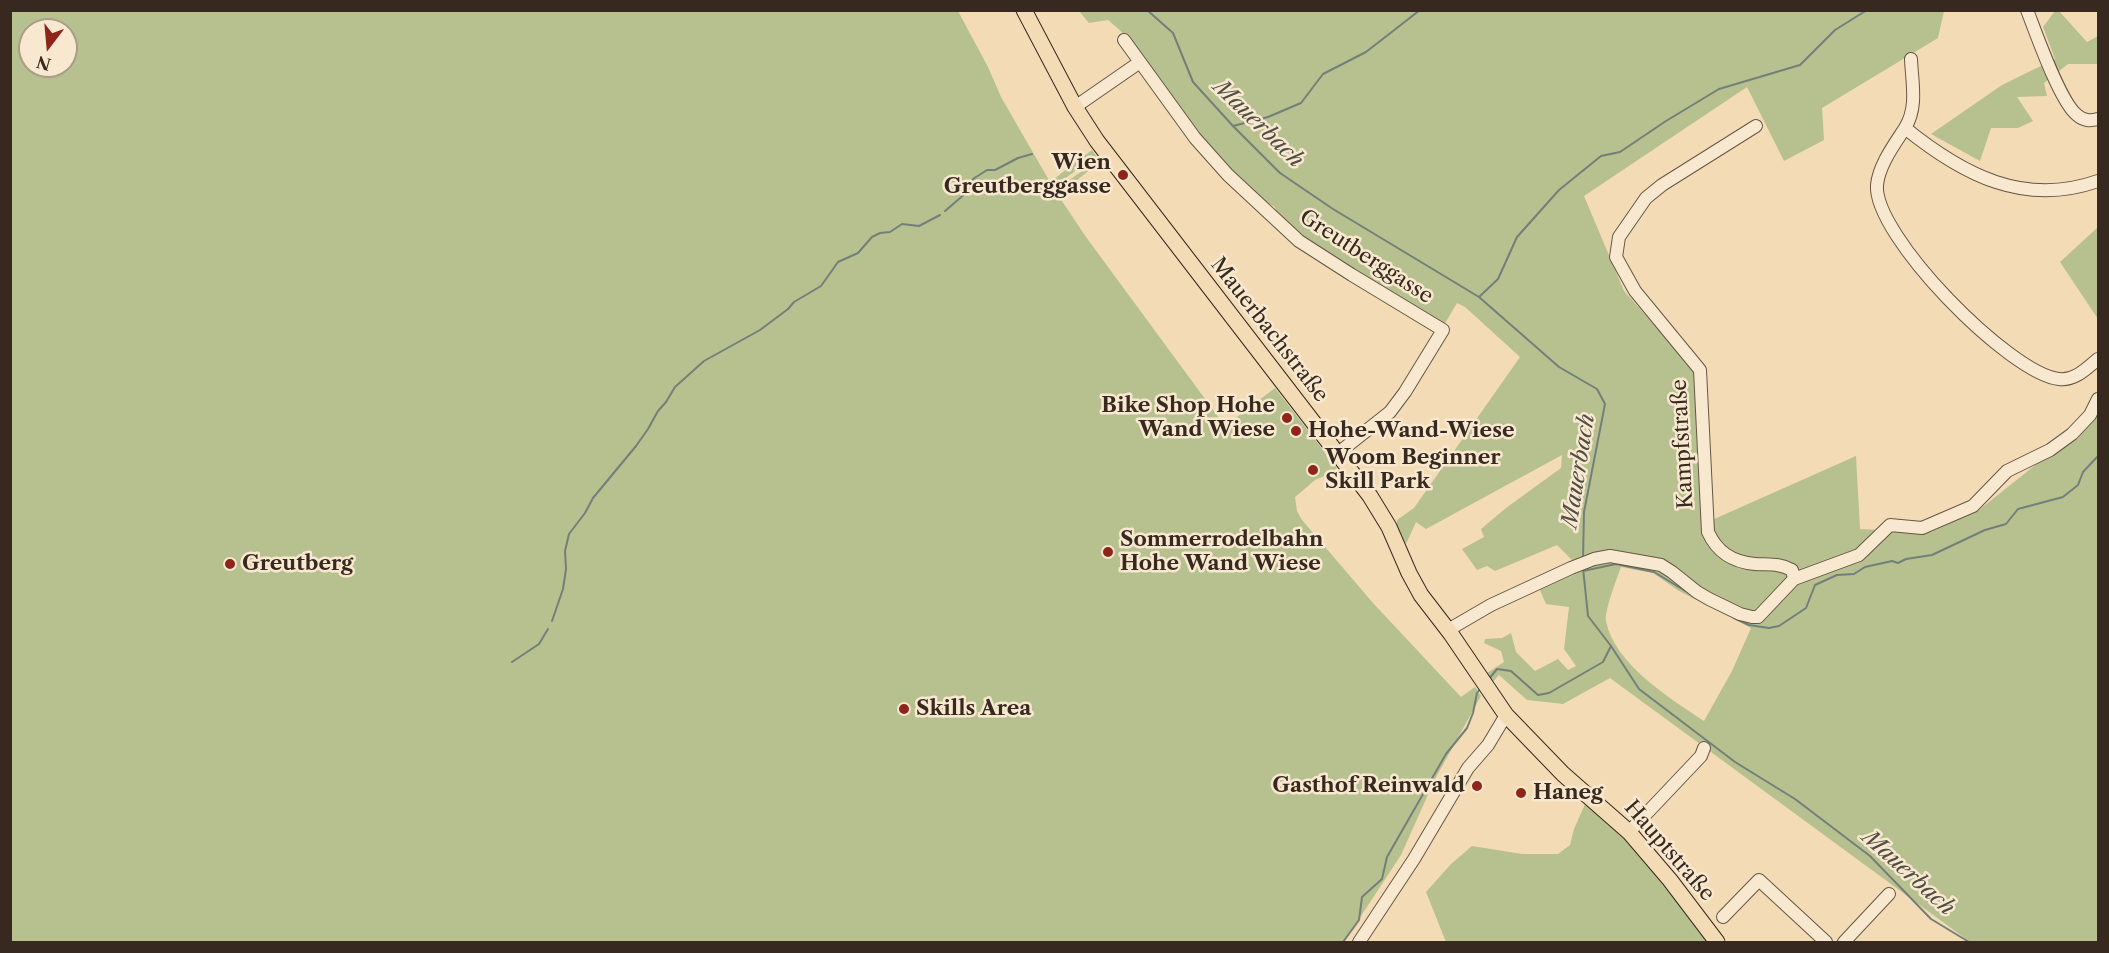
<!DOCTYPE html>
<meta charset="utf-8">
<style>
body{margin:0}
#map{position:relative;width:2109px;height:953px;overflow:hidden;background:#f3dbb5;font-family:"Libre Caslon Text",serif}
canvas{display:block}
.frame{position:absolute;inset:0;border:12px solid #37291f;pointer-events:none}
.north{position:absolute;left:18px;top:18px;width:60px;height:60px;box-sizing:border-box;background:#f7e8cf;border:2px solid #aa9c89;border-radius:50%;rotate:196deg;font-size:16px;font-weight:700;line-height:24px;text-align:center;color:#37291f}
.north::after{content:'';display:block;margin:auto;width:21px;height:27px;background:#8f2418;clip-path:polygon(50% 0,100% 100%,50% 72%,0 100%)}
</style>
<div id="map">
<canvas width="2109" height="953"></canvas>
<div class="frame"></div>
<div class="north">N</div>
</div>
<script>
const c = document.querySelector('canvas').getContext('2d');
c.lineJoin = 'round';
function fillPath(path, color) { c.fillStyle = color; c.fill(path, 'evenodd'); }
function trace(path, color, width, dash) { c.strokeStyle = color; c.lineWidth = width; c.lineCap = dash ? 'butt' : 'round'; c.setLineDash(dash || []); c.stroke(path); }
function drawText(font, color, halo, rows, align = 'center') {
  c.font = font + ' "Libre Caslon Text",serif'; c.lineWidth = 5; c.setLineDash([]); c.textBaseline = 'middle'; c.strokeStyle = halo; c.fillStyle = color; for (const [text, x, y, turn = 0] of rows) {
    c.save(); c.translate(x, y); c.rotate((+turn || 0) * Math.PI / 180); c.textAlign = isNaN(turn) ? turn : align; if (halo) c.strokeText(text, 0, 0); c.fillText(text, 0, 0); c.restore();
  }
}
const green = new Path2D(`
 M10,11H958L988,67L1001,97L1050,182L1092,150L1096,156L1056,185L1044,179L1033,180L1036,183C1045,183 1050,189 1059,187L1097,161H1101L1058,195L1086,237L1225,426L1275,388L1337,468L1329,474L1315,480L1295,497L1297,511L1302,520L1373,603L1461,697L1475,687L1481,696L1435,779L1401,855L1344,942H11ZM30,30H66V66H30Z
 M1079,11H1944L1938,38L1822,108L1824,140L1784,161L1747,87L1584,196L1624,291L1696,371L1703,524L1856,456L1860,529L1931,532L1979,510L2094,418L2098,408V942H1970L1610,678L1563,704L1527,700L1499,675L1491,684L1484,675L1504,662L1501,651L1484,643L1485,639L1502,638L1511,633L1516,652L1535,671L1558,659L1568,670L1576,666L1564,649L1569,607L1546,604L1540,590L1588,568L1587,558L1572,560L1557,545L1495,571L1487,566L1477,570L1462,549L1484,537L1481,529L1506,508L1561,468L1562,455L1426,529L1416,522L1406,544L1397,528V520L1414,508L1520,357L1465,307L1457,303L1444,325L1301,240L1279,219L1275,207C1225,179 1190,124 1158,79C1142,57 1130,37 1108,20L1089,23ZM1621,567L1653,573L1679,591L1751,628L1732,671L1704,721C1671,699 1614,664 1606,621C1604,612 1617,578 1621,567Z
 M2055,11H2059L2087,42L2098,36V64H2068L2044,83L2047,96L2017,97L2033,121L2018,128H1991L1980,161L1931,134L2002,85L2055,59L2043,27Z
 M2098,227V319L2060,262Z
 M1586,802L1653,867L1711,942H1446L1426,892L1451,864L1472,846L1522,854H1558L1570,845L1574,829Z`);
const stream = new Path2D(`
 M1147,10L1173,33L1193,82L1233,126L1280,173L1333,209L1479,297L1559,367L1597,389L1605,404L1584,512L1583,559
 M1233,126L1268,117L1301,103L1323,74L1366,52L1420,10
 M945,211L966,193L973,179L987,170H995L1018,158L1032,154
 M1479,297L1498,279L1517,237L1559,190L1601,156L1620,152L1666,121L1719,89L1800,65L1835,30L1867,10
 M1583,568L1588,616L1611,646L1639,689L1735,762L1795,799L1870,856L1931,919L1969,942
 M1583,571L1616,564L1654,572L1692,595
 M1734,618L1749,625L1769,628L1779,626L1806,608L1815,585L1837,575L1854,574L1865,567L1892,561L1898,563L1906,559L1932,555L1985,530L2006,524L2018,509L2063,497L2078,485L2083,472L2098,456
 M552,621L563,589L566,569L565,551L569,534L585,513L593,498L636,446L648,429L658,411L666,402L675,387L704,361L760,330L788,309L794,302L821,286L838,262L858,253L872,237L880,233L890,232L902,224L919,226L940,215
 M512,662L539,644L548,629
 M1488,680L1497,669L1511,671L1538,695L1549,693L1603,662L1611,646
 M1343,942L1359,920L1362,897L1382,879L1387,857L1446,754L1467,728L1473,713L1477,693L1480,689`);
const minor = new Path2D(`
 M2027,10C2036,33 2060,102 2077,115C2084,121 2090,121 2098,119
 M1124,40L1140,62
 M1075,107L1140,62L1195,138L1228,175L1299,241L1352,275L1443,330L1405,392L1390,412L1337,454
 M1756,126L1662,185L1646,198L1619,237L1616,257L1635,291L1700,370L1708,532C1717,552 1732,562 1755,564C1769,565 1779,563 1792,570L1794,579
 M1905,128C1918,107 1912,83 1911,59
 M2098,181C2024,207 1963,175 1905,128C1894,145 1879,165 1877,185C1873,235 2010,374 2059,379C2075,381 2087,368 2098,359
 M1448,630L1491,605L1571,568L1594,559L1610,556L1661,565L1672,572L1697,592L1709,599L1740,614L1752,617H1758L1794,579L1859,555L1890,525L1922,528L1973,506L2007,471L2050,450L2072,434L2090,415L2098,399
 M1629,832L1701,756L1704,748
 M1723,917L1759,880L1826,942
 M1359,942L1414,859L1468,768L1488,745L1506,715
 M1844,942L1889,894`);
const major = new Path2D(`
 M1024,10L1075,107L1097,141L1370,496L1389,527L1409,573L1421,595L1451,634L1506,715L1563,774L1629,832L1670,880L1717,942`);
const markers = [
 [1123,175,6,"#8f2418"],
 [1287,418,6,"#8f2418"],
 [1296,431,6,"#8f2418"],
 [1313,470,6,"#8f2418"],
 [1108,552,6,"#8f2418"],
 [230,564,6,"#8f2418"],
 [904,709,6,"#8f2418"],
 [1477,786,6,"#8f2418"],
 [1521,793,6,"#8f2418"]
];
const poiNames = [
 ["Wien",1111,163,"right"],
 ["Greutberggasse",1111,187,"right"],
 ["Bike Shop Hohe",1275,406,"right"],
 ["Wand Wiese",1275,430,"right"],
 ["Hohe-Wand-Wiese",1308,431],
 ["Woom Beginner",1325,458],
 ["Skill Park",1325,482],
 ["Sommerrodelbahn",1120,540],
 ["Hohe Wand Wiese",1120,564],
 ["Greutberg",242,564],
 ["Skills Area",916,709],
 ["Gasthof Reinwald",1465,786,"right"],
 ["Haneg",1533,793]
];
const streetNames = [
 ["Greutberggasse",1366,257,33],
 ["Mauerbachstraße",1269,330,52],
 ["Kampfstraße",1683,444,-93],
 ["Hauptstraße",1669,851,49]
];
const waterNames = [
 ["Mauerbach",1258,124,44],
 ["Mauerbach",1579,471,-81],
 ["Mauerbach",1908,873,42]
];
fillPath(green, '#b7c190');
trace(stream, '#747f79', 2);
trace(minor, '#665644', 14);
trace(major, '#37291f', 17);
trace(minor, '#f7e8cf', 12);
trace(major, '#f3dbb5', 15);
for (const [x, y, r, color] of markers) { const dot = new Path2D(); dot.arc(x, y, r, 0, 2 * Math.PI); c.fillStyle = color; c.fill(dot); trace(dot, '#f7e8cf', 2); }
drawText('bold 21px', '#37291f', '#f7e8cf', poiNames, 'left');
drawText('21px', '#37291f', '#f7e8cf', streetNames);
drawText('italic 22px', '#504d44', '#f7e8cf', waterNames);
</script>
